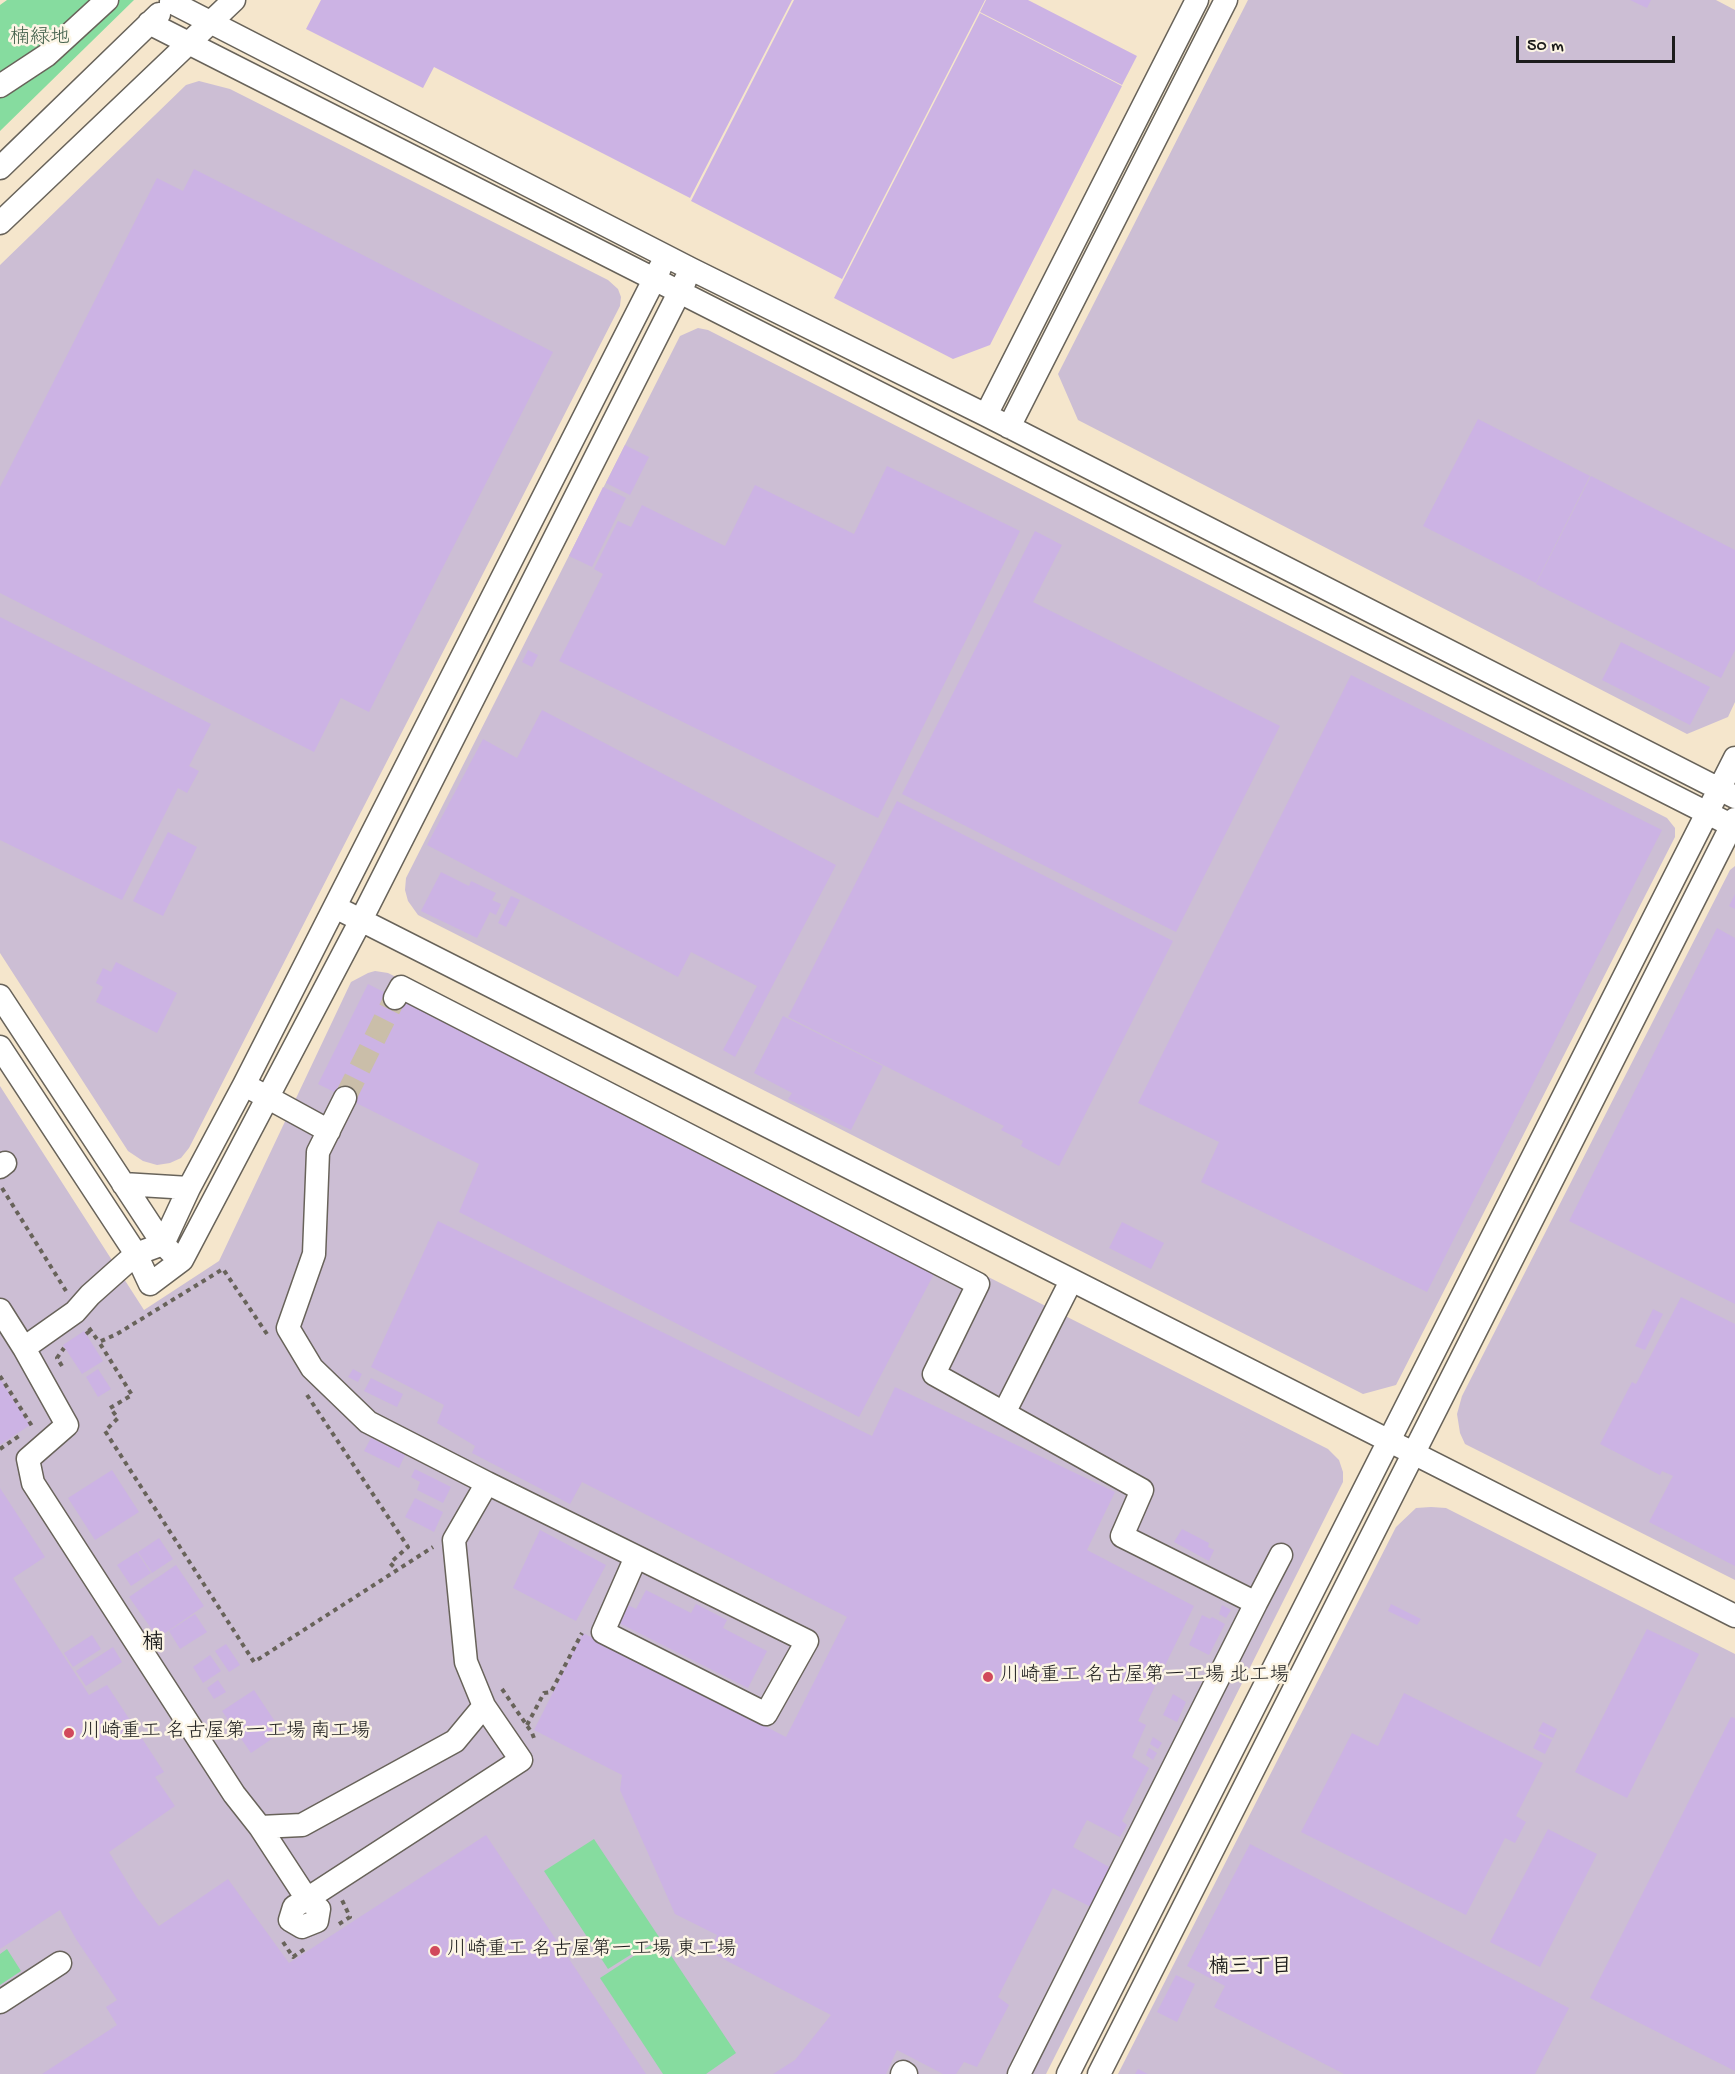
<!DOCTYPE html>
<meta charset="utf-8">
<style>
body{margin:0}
#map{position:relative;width:1735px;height:2074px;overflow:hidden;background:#f5e6cc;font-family:"Gochi Hand",sans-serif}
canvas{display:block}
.scale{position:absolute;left:1516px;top:36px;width:159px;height:27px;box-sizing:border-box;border:3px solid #1c1c1c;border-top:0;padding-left:8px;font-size:18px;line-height:21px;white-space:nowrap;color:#1c1c1c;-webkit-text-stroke:4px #fcf5e5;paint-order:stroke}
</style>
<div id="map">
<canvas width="1735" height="2074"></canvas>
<div class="scale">50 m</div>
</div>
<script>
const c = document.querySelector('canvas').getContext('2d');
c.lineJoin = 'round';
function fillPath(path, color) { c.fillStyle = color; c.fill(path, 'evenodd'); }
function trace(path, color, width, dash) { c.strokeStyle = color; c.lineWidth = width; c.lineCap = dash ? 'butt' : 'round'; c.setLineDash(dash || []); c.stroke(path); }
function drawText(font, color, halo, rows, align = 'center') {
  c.font = font + ' "Gochi Hand","Klee One",sans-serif'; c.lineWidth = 5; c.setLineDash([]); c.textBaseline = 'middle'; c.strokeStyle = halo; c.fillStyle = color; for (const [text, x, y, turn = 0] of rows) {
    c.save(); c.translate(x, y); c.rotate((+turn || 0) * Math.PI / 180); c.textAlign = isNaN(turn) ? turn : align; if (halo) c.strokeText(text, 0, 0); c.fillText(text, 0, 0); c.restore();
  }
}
const industrial = new Path2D(`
 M1248,0H1716L1735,10V702L1728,717L1687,734L1078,420L1058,374Z
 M199,81L230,89L608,280L618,289L621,297L620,306L189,1148L181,1158L170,1163L157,1165L143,1161L128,1151L0,953V265L186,85Z
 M698,328L708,330L1667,818L1675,828V837L1396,1385L1363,1394L418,915L408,901L405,890L406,878L680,336Z
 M1735,866V1580L1465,1444L1460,1433L1457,1414L1462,1396L1730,870Z
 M375,971L388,973L1328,1449L1339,1460L1343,1472V1482L1046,2074H0V1086L144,1310L219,1261L351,982L368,973Z
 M1431,1507L1446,1508L1735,1654V2074H1118L1396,1527L1416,1508Z`);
const green = new Path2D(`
 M7,0H134L0,131V5Z
 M594,1839L659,1937L608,1969L544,1871Z
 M660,1939L736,2053L706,2074H663L600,1978Z
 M7,1949L21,1971L0,1985V1954Z`);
const building = new Path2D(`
 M321,0H792L690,198L434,67L423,88L306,29Z
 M794,0H985L842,279L691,201Z
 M986,0H1028L1137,56L1122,85L980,12Z
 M1630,0H1651L1647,8Z
 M980,13L1122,86L990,345L953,359L834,298Z
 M194,169L553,352L369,712L341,698L314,752L0,593V487L157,178L183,191Z
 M1478,419L1590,476L1536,583L1423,526Z
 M625,445L649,457L630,495L606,483Z
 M887,466L1020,531L878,818L559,661L603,574L594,569L618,521L631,527L642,505L725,546L755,485L854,534Z
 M1591,476L1735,550V650L1721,678L1536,584Z
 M603,487L626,498L592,567L569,556Z
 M1035,531L1062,545L1033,602L1280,726L1176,932L902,794Z
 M0,617L211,724L189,766L199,771L187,793L178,788L122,900L0,840Z
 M1621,642L1710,687L1690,725L1602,680Z
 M528,650L538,655L532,667L522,662Z
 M1351,675L1662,830L1427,1292L1201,1182L1219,1142L1138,1103Z
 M542,710L836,865L735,1057L723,1050L757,986L691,952L678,977L427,845L483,739L517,758Z
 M897,801L1173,941L1059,1166L1021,1146L1023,1141L1001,1130L1004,1126L788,1017Z
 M168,832L197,847L163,916L133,901Z
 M441,872L469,886L471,881L496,893L492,900L501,904L496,915L490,912L477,938L421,911Z
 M1735,894V909L1729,906Z
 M511,896L520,900L506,927L498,923Z
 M1717,928L1735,938V1304L1569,1221Z
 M116,962L177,993L157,1033L96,1002L103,987L96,983L103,968L111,972Z
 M368,984L935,1272L859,1417L459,1212L479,1164L318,1084Z
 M783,1016L883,1066L851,1130L788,1099L792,1093L754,1073Z
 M438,1221L872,1436L895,1387L1115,1492L1087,1550L1194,1606L1138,1721L1146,1725L1132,1757L1149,1768L1122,1821L1127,1825L1120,1837L1087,1820L1073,1847L1111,1868L1093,1908L1053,1888L998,1997L1009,2005L977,2067L964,2062L956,2074H943L897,2050L886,2074H773L795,2060L831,2015L710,1952L717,1935L675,1914L620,1790L622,1775L534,1730L583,1633L786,1737L847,1617L582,1482L570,1504L472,1453L475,1446L437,1423L444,1405L371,1367Z
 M1122,1222L1164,1243L1151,1269L1109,1248Z
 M1681,1297L1735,1324V1566L1649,1522L1673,1476L1662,1471L1660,1475L1600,1444L1632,1382L1636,1384Z
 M1653,1309L1663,1314L1645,1350L1635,1346Z
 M84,1331L103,1361L82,1374L63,1345Z
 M98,1369L111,1389L98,1397L86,1377Z
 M353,1369L362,1374L358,1382L348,1377Z
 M371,1378L403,1394L397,1407L364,1391Z
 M0,1379L30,1425L0,1445Z
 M371,1438L405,1455L399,1468L364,1451Z
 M415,1469L451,1487L443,1503L417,1490L420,1482L411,1477Z
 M112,1470L139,1512L95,1540L68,1498Z
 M0,1488L45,1557L13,1578L89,1695L107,1685L164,1772L155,1777L175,1806L109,1852L137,1898L159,1926L228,1879L289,1963L486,1835L646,2074H42L117,2025L106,2007L117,2000L76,1939L60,1910L0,1949Z
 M415,1498L443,1512L434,1532L405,1517Z
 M1182,1529L1209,1543L1208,1547L1214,1550L1209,1561L1174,1542Z
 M540,1530L606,1565L576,1621L513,1588Z
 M159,1538L173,1559L152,1573L138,1552Z
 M137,1552L151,1573L131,1586L117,1565Z
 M176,1565L204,1606L158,1638L129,1597Z
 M646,1590L691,1613L696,1604L727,1620L723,1628L767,1651L748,1688L613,1620L622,1602L636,1609Z
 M1391,1604L1421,1619L1417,1625L1388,1611Z
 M1222,1605L1231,1610L1226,1618L1219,1614Z
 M195,1614L207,1632L180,1649L169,1631Z
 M1202,1615L1210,1619L1212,1617L1225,1624L1209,1655L1189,1645Z
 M1647,1629L1699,1654L1627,1798L1575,1772Z
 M92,1635L101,1649L73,1667L64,1653Z
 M226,1644L240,1665L229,1672L215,1651Z
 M113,1647L122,1662L86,1686L76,1671Z
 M210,1655L221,1671L203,1683L193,1667Z
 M218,1680L226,1692L214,1699L207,1688Z
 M254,1690L282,1732L251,1753L222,1711Z
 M1404,1693L1543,1763L1516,1816L1526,1822L1515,1843L1505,1838L1466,1915L1301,1832L1352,1733L1378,1746Z
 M1173,1694L1186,1702L1177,1722L1163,1715Z
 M1731,1717L1735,1718V2071L1590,1998Z
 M1543,1722L1557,1729L1553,1738L1538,1731Z
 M1540,1734L1552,1740L1545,1754L1533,1748Z
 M1153,1737L1162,1743L1158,1749L1150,1744Z
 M1149,1748L1157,1753L1153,1760L1146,1755Z
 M1548,1829L1597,1854L1540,1967L1490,1942Z
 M1250,1844L1569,2008L1535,2074H1344L1214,2007L1225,1986L1187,1966Z
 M1176,1975L1195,1984L1177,2022L1157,2012Z
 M1138,2069L1148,2074H1135Z`);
const minorTunnel = new Path2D(`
 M345,1098L395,998`);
const path = new Path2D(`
 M2,1188L66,1291
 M89,1328L99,1342
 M86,1334L91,1330
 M267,1334L223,1269L117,1334L99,1342L132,1395L110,1408L118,1418L105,1431L254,1662L433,1547
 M62,1366L57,1358L64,1348
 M0,1376L32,1426L30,1428
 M307,1395L408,1547L390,1563L396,1569
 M0,1449L19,1436
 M502,1689L532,1733L534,1738
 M527,1725L544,1693L551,1692L582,1633
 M339,1924L350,1917L342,1900
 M283,1942L293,1957L306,1948`);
const minor = new Path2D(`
 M171,2L691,269L986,415L1735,797
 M149,23L1735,827
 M0,86L47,55L107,0
 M0,168L159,14
 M0,223L234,0
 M986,415L1197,0
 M1009,427L1226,0
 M335,907L1735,1616
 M0,996L163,1244L171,1252
 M395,998L401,987L978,1284L934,1374L1142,1490L1122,1536L1256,1603L1019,2074
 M0,1047L136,1254L150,1284L182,1260L361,920L685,281
 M254,1090L329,1131
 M0,1167L5,1163
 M123,1184L189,1188
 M0,1310L24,1348L75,1312L90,1295L136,1254L163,1244L189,1188L244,1085L660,268
 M24,1348L67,1425L28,1459L33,1483L234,1794L260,1827L302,1825L455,1741L484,1706L466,1662L454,1540L487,1483L368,1422L312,1368L288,1328L314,1254L318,1152L345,1098
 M1004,1413L1071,1281
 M487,1483L807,1641L766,1714L603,1632L636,1557
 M1256,1603L1281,1555
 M260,1827L307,1899L521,1760L484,1706
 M307,1899L319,1909L317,1921L302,1927L290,1920L294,1907Z
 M0,2002L60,1963
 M902,2074L903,2072L906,2074
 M1068,2074L1735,758
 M1099,2074L1735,819`);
const markers = [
 [988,1677,6,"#d1495b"],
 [69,1733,6,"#d1495b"],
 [435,1951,6,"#d1495b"]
];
const parkNames = [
 ["楠緑地",40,39]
];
const poiNames = [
 ["川崎重工 名古屋第一工場 北工場",1000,1677],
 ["川崎重工 名古屋第一工場 南工場",81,1733],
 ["川崎重工 名古屋第一工場 東工場",447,1951]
];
const neighbourhoodNames = [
 ["楠三丁目",1250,1969]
];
const quarterNames = [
 ["楠",153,1645]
];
fillPath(industrial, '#ccbed4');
fillPath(green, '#86dc9f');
fillPath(building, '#ccb3e4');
trace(minorTunnel, '#cabea9', 22, [22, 11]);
trace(minor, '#68635a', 25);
trace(path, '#68635a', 4, [4.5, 4.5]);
trace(minor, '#fff', 22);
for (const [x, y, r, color] of markers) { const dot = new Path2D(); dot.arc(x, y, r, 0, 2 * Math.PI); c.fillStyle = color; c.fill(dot); trace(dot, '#fcf5e5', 2); }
drawText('20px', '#415f4a', '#fcf5e5', parkNames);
drawText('20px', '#1c1c1c', '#fcf5e5', poiNames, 'left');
drawText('bold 21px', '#1c1c1c', '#fcf5e5', neighbourhoodNames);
drawText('bold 22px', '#1c1c1c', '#fcf5e5', quarterNames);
</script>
